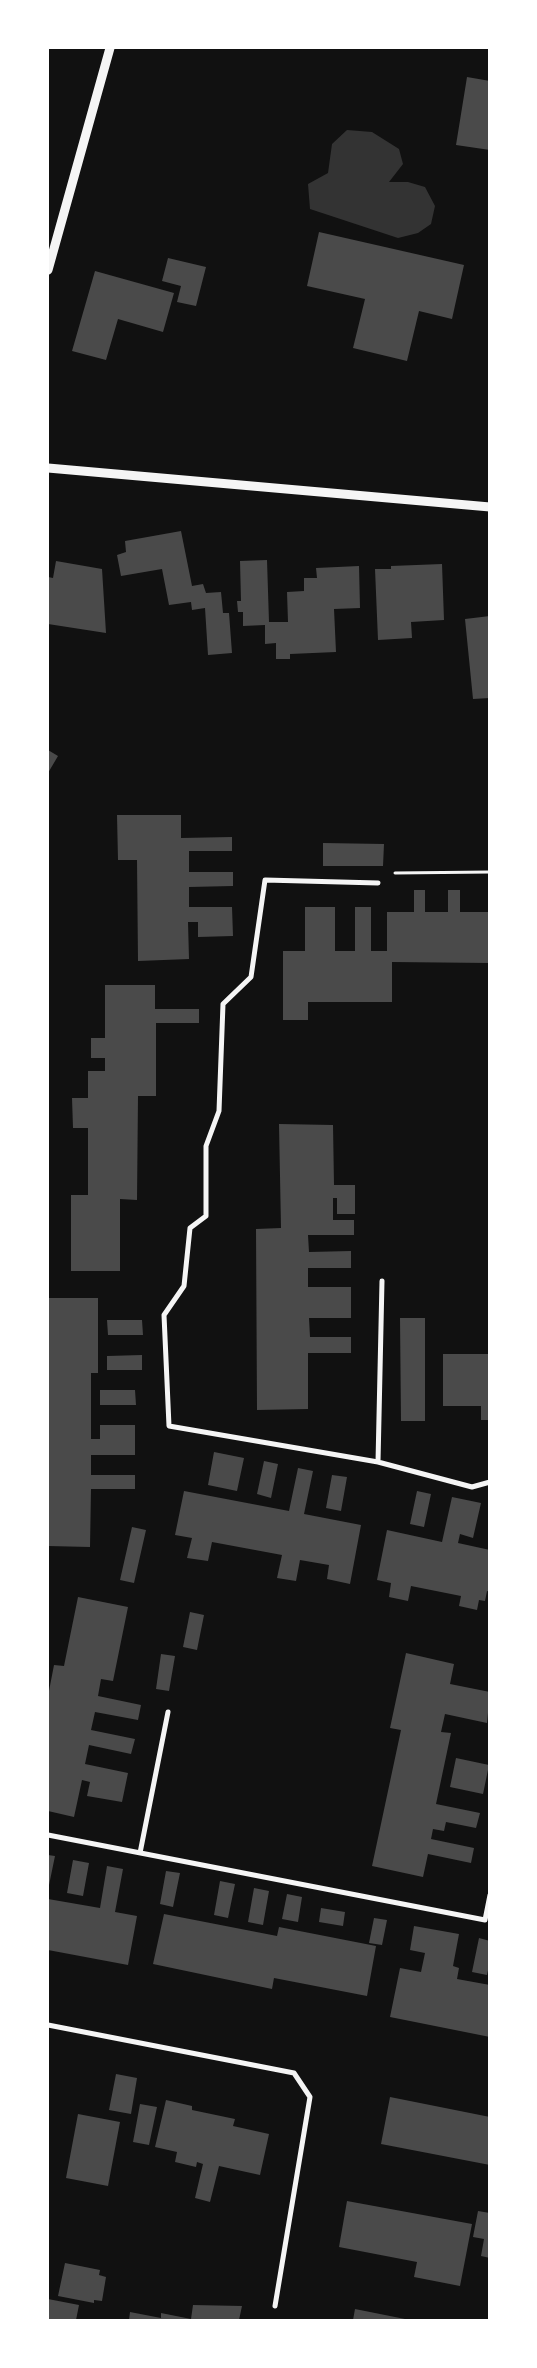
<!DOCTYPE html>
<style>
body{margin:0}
#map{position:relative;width:537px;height:2368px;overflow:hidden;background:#111;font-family:Signika,sans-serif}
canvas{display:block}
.frame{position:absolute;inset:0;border:49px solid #fff;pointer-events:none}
</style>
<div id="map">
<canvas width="537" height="2368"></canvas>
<div class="frame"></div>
</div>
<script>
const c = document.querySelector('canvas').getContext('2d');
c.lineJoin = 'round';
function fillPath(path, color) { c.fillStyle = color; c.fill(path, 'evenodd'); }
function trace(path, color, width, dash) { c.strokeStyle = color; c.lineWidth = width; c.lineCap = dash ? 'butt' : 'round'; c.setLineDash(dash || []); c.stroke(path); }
const water = new Path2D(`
 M347,130L372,132L399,149L403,164L389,182H408L425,187L435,206L431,224L418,233L398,238L310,209L308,184L328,173L332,144Z`);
const building = new Path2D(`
 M467,77L490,81V150L456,145Z
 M319,232L464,265L452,319L419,311L407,361L353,348L365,299L307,286Z
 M168,258L206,267L196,306L177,302L181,286L162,281Z
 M95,271L174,293L163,332L118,319L106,360L72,351Z
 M181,531L192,586L203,584L206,593L221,592L223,613H229L232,653L208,655L205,608L192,610L191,602L169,605L162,569L121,576L117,555L126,552L125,541Z
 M267,560L269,622H288L287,592L304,591V578H317L316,568L359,566L360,608L334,609L336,652L290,654V659H276V643L265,644V625L243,626V612H238L237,601H241L240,561Z
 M56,561L102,569L106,633L48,624V577L53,578Z
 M442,564L444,620L411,622L412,638L378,640L375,569H391V566Z
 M490,616V698L473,699L465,619Z
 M48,750L58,756L48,773Z
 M117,815H181V838L232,837V851H189V872H233V886L189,887V907H232L233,936L198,937V922H188L189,959L138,961L137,860H118Z
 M323,843L384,844L383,866H323Z
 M414,890H425V912H448V890H460V912H490V963L392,962V1002H308V1020H283V951H305V907H335V951H355V907H371V951H387V912H414Z
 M105,985H155V1009H199V1023H156V1096H138L137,1200L120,1199V1271H71V1195H88V1128H73L72,1098H88V1071H105V1058H91V1038H105Z
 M279,1124L333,1125L334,1185H355V1214H337V1198H333V1220H354V1235H308L309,1252L351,1251V1268H308V1287H351V1318H309L310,1337H351V1353H308V1409L257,1410L256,1229L281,1228Z
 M48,1298H98V1373H91V1439H100V1425H135V1455H91V1475H135V1489H91L90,1547L48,1546Z
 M400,1318H425V1421H401Z
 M107,1320H142L143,1335H108Z
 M443,1354H490V1420H481V1406H443Z
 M142,1355V1370H107V1356Z
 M100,1390H135L136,1405H100Z
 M214,1452L244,1458L237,1491L208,1485Z
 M264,1461L278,1464L271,1498L257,1494Z
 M298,1468L313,1471L304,1514L361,1525L350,1584L327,1579L329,1565L300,1560L296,1581L277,1578L282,1555L212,1542L208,1561L187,1558L192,1538L175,1535L184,1491L289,1511Z
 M332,1475L347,1477L341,1511L326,1508Z
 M417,1491L431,1494L424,1527L410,1524Z
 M452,1497L481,1503L473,1538L460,1534L458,1543L490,1550V1592L487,1591L485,1601L479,1600L477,1610L459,1606L461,1596L411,1586L408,1601L389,1597L391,1583L377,1580L387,1530L442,1542Z
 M132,1527L146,1530L134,1583L120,1580Z
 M78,1597L128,1607L113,1681L101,1679L98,1696L141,1705L138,1720L95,1712L91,1730L135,1739L131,1754L89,1745L85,1764L128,1773L122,1802L87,1796L90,1782L82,1780L74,1817L48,1811V1696L54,1665L64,1666Z
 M190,1612L204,1615L197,1650L183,1647Z
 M406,1653L454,1664L450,1684L490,1692L487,1723L445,1714L441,1732L451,1733L436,1804L480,1813L476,1828L446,1822L444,1831L433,1829L431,1839L474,1848L471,1863L428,1854L423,1877L372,1866L401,1730L390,1728Z
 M161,1654L175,1656L169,1691L156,1689Z
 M456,1758L489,1765L483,1794L450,1787Z
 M48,1855L55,1856L48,1890Z
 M73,1860L89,1863L83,1896L67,1893Z
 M107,1866L123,1869L115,1912L137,1916L128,1965L48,1950V1899L100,1908Z
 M166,1871L180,1873L173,1907L160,1904Z
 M220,1881L235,1884L228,1918L214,1915Z
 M254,1888L269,1891L263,1925L248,1922Z
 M287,1894L302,1897L298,1922L282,1919Z
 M321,1908L345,1912L343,1926L319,1922Z
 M164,1914L277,1936L279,1927L376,1946L367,1996L274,1978L272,1989L153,1964Z
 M374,1918L387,1920L382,1945L369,1943Z
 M414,1926L459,1934L453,1966L459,1968L457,1979L490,1985V2037L390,2017L400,1968L421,1972L425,1953L410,1950Z
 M479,1938L490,1941V1961L487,1975L472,1972Z
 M116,2074L137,2078L131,2114L109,2110Z
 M390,2097L490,2117V2165L381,2144Z
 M166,2100L192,2106V2110L235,2119L233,2126L269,2134L260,2175L219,2166L210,2202L195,2198L203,2164L197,2162L196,2167L175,2162L177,2152L155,2147Z
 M140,2104L157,2107L149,2145L133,2142Z
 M78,2114L120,2122L108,2186L66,2178Z
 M347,2201L472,2224L460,2286L414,2277L417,2262L339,2247Z
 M478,2211L490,2213V2258L481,2256L484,2239L473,2237Z
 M65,2263L100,2270L99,2275L106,2277L102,2301L94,2300V2303L58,2296Z
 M48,2299L79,2305L76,2320H48Z
 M193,2305L242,2306L239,2320H129L130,2312L161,2318V2313L191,2319Z
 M355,2309L410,2320H353Z`);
const path = new Path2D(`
 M395,873L490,872`);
const minor = new Path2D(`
 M378,883L265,880L251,977L223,1004L219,1111L206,1146V1216L190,1228L184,1286L164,1315L169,1426L378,1462L472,1487L490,1482
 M378,1462L382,1281
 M48,1835L485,1920L490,1895
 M140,1853L168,1712
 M48,2025L294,2073L310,2097L275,2306`);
const tertiary = new Path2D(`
 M48,270L110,48
 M48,468L490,507`);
fillPath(water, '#333');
fillPath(building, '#4a4a4a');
trace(path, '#f5f5f5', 3);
trace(minor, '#f5f5f5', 5);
trace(tertiary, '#f5f5f5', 9);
</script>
